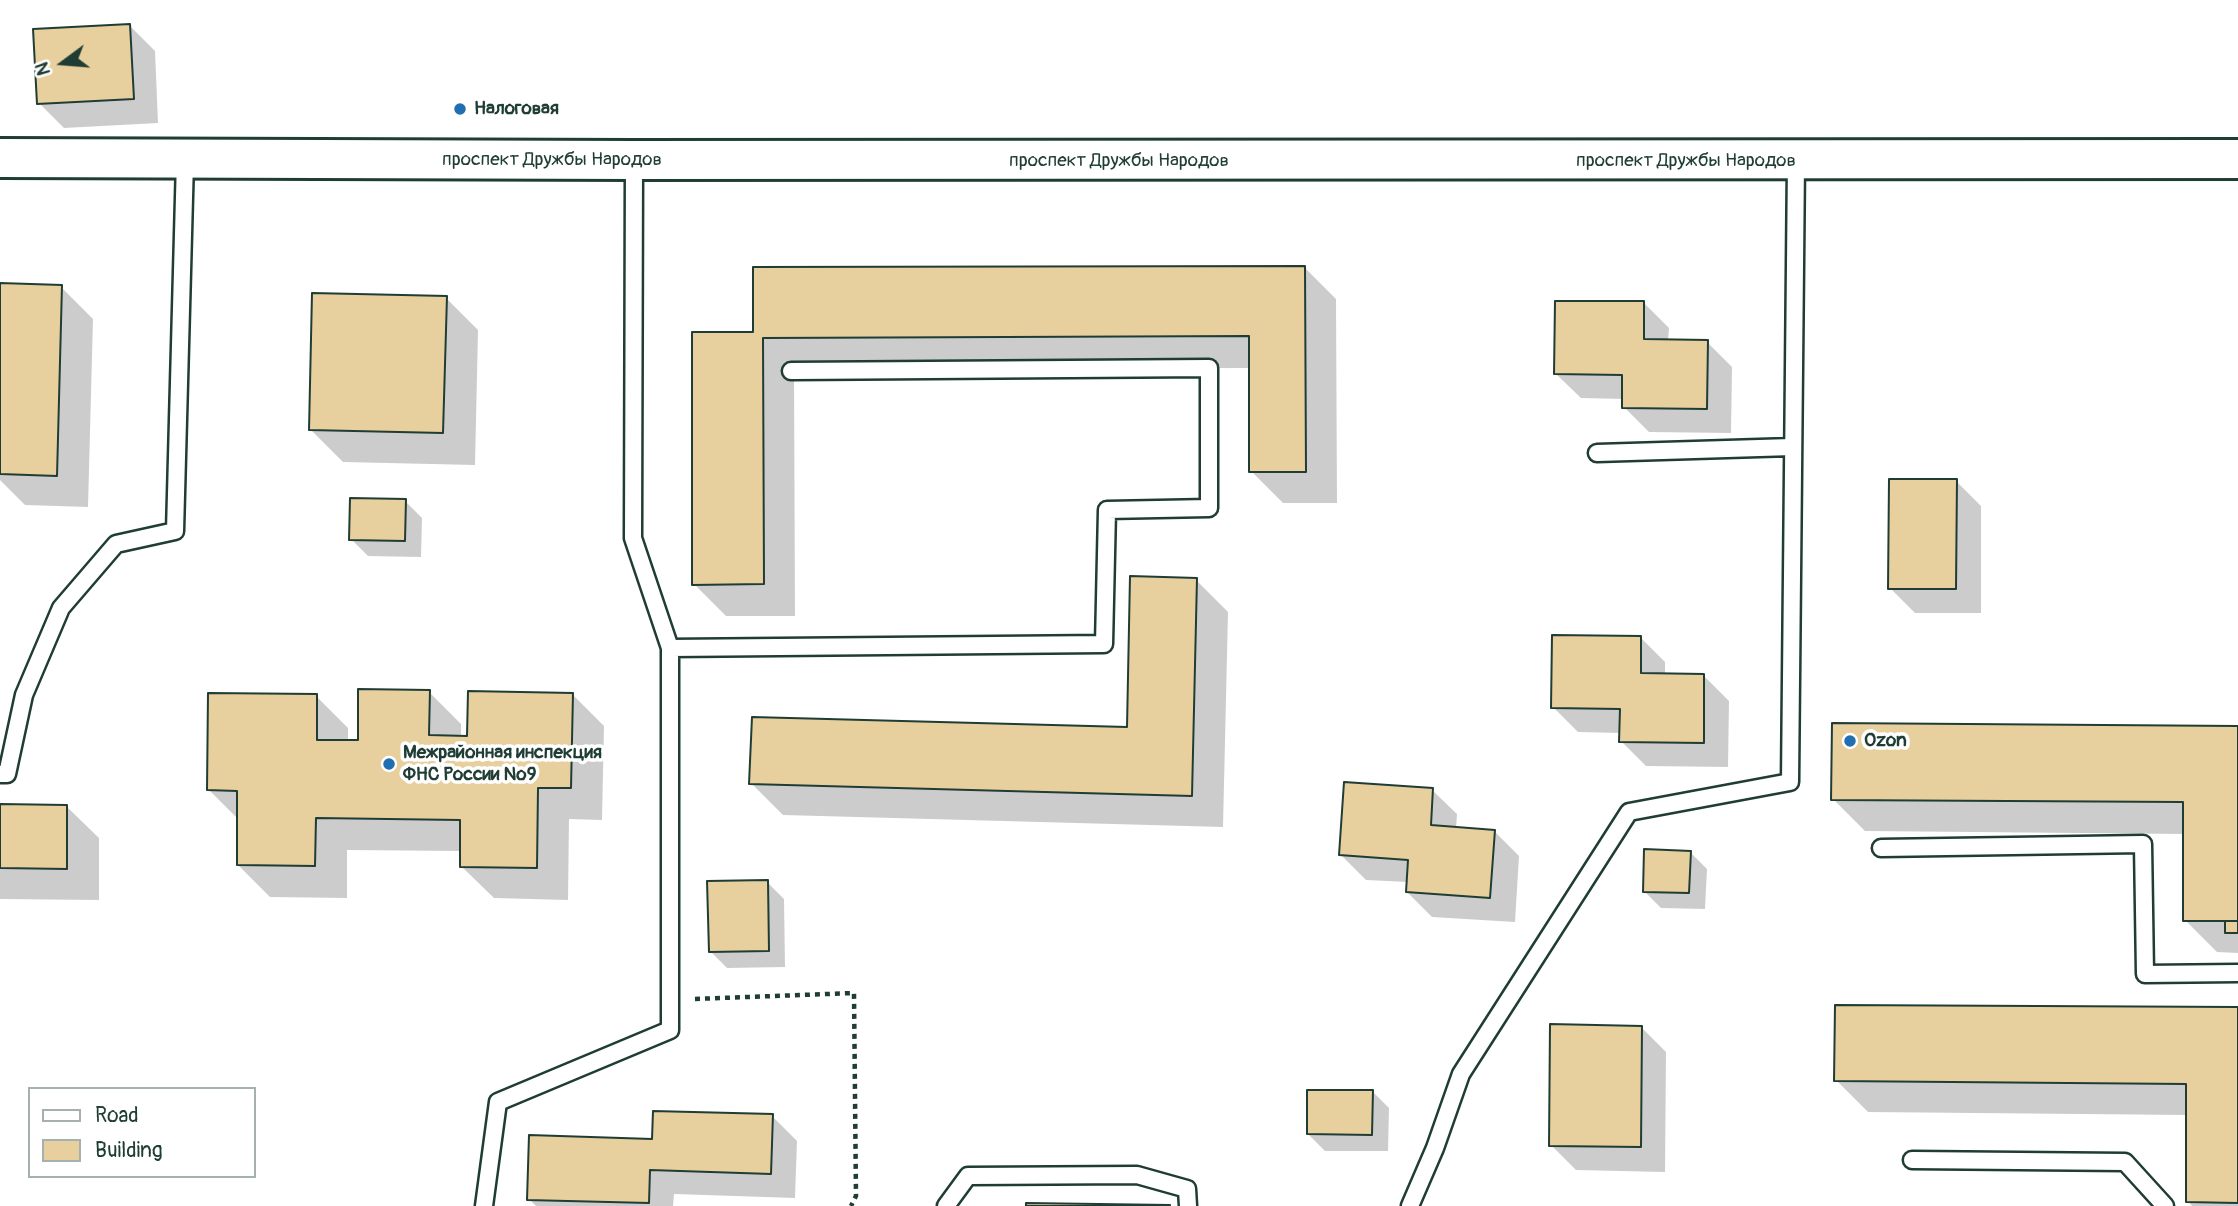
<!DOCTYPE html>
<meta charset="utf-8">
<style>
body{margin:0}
#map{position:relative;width:2238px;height:1206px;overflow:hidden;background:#fff;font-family:Pangolin,sans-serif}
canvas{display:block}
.legend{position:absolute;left:28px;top:1087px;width:228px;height:91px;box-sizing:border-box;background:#fff;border:2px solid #a5b1ae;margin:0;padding:9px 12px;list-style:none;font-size:21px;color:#1f3d34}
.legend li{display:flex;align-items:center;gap:14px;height:35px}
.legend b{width:35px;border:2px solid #a5b1ae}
.north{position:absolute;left:28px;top:28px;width:70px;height:70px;-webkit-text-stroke:5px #fff;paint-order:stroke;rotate:254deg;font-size:19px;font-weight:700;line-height:28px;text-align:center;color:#1f3d34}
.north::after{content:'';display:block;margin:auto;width:24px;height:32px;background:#1f3d34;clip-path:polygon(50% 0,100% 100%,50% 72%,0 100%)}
</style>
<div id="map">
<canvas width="2238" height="1206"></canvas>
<ul class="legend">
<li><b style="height:9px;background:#fff"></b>Road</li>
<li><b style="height:19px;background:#e8cf9e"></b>Building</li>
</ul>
<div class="north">N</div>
</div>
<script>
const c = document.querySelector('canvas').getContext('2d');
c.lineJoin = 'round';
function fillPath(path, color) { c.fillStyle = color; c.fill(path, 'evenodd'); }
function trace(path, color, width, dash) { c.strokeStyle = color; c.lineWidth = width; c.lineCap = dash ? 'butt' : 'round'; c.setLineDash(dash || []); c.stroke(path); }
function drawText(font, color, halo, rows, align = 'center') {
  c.font = font + ' Pangolin,sans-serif'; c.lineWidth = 7; c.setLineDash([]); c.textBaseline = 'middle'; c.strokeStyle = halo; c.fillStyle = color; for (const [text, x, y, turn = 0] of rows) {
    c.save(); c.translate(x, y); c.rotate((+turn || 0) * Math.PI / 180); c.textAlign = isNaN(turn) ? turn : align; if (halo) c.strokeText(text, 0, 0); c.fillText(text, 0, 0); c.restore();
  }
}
const shadow = new Path2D(`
 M130,26L155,51L158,123L64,128L39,103Z
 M1304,267L1336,299L1337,503H1283L1251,471V368L794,369L795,616H726L694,584L755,333Z
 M0,285L61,287L93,319L88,507L25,505L0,480Z
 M446,298L478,330L475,465L343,462L311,430Z
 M1644,303L1669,328L1668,341L1707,342L1732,367L1731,433L1649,432L1624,407V399L1581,398L1556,374Z
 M1956,481L1981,506V613H1915L1890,588Z
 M405,501L422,518L421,557L368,556L351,539Z
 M1196,580L1228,612L1223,827L783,815L751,783L1128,729Z
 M1640,637L1665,662V675L1704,676L1729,701L1728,767L1646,766L1621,741V733L1578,732L1553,707Z
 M429,692L461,724V737H469L572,694L604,726L602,820L569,819L568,900L494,898L461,866L462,851L347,850V898L270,897L238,865L239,820L209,790L316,696L348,728V741L359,742Z
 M2238,728V953L2217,952L2185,920V834L1865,831L1833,799Z
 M1432,790L1457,814L1456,829L1494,831L1519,856L1515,922L1432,917L1407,892L1408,882L1366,880L1341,855Z
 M0,806H66L99,838V900L0,899Z
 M1690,852L1707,869L1705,909L1661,908L1644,891Z
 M767,882L784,899L785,967L727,968L710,951Z
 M2238,1009V1206H2192L2188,1201V1115L1868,1112L1836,1080Z
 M1641,1027L1666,1052L1665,1172L1576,1170L1551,1145Z
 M1372,1091L1389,1108L1388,1151H1325L1308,1134Z
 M772,1116L797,1141L795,1198L674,1194L673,1206H536L529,1199L654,1140Z`);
const building = new Path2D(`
 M130,24L134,99L37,104L33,29Z
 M1305,266L1306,472H1249V336L763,338L764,584L692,585V332H753V267Z
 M0,283L62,285L57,476L0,474Z
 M312,293L447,296L443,433L309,430Z
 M1555,301H1644V339L1708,340L1707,409L1622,408V375L1554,374Z
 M1889,479H1957L1956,589H1888Z
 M350,498L406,499L405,541L349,540Z
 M1130,576L1197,578L1192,796L749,784L752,717L1127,727Z
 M1552,635L1641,636V673L1704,674V743L1619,742L1620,709L1551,708Z
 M358,689L430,690L429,735L467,736L468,691L573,693L571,788H538L537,868L460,867V820L316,818L315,866L237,865V791L207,790L208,693L317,694V740H358Z
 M1832,723L2238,726V921H2183V802L1831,800Z
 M1344,782L1433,788L1431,825L1495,830L1490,898L1406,892L1408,860L1339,855Z
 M0,804L67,805V869L0,868Z
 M1644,849L1691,851L1689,893L1643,892Z
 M768,880L769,951L709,952L707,881Z
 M2225,921H2238V933H2225Z
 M1835,1005L2238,1007V1203L2186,1202V1084L1834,1081Z
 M1550,1024L1642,1026L1641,1147L1549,1146Z
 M1307,1090H1373L1372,1135L1307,1134Z
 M653,1111L773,1114L771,1174L650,1170L649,1203L527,1200L529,1135L652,1139Z
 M1026,1203L1170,1205V1206H1026Z`);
const path = new Path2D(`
 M695,999L854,993L856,1196L851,1206`);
const service = new Path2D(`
 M634,160L633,538L670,648L1104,644L1107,510L1209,508V368L791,371
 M1597,453L1792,447
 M0,774H7L24,695L61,608L116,544L175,531L185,160
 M1881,848L2143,844L2145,974L2238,973
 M1912,1160L2125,1162L2165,1206
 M484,1206L498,1102L670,1030V648
 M946,1206L968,1176L1137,1175L1187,1189L1188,1206
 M1410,1206L1435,1148L1461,1074L1629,812L1790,782L1796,161`);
const secondary = new Path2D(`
 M0,158L634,160L2238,159`);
const markers = [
 [460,109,7,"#1f6fb2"],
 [1850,741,7,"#1f6fb2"],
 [389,764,7,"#1f6fb2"]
];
const poiNames = [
 ["Налоговая",474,109],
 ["Ozon",1864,741],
 ["Межрайонная инспекция",403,753],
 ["ФНС России №9",403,775]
];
const streetNames = [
 ["проспект Дружбы Народов",552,160],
 ["проспект Дружбы Народов",1119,161],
 ["проспект Дружбы Народов",1686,161]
];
fillPath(shadow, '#0003');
fillPath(building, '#e8cf9e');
trace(building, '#1f3d34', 2);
trace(service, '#1f3d34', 21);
trace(secondary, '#1f3d34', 44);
trace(path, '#1f3d34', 4.5, [5, 5]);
trace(service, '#fff', 16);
trace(secondary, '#fff', 38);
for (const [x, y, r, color] of markers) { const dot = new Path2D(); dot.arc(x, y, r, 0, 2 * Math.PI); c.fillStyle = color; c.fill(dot); trace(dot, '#fff', 2.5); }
drawText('bold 19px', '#1f3d34', '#fff', poiNames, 'left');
drawText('19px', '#1f3d34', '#fff', streetNames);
</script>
